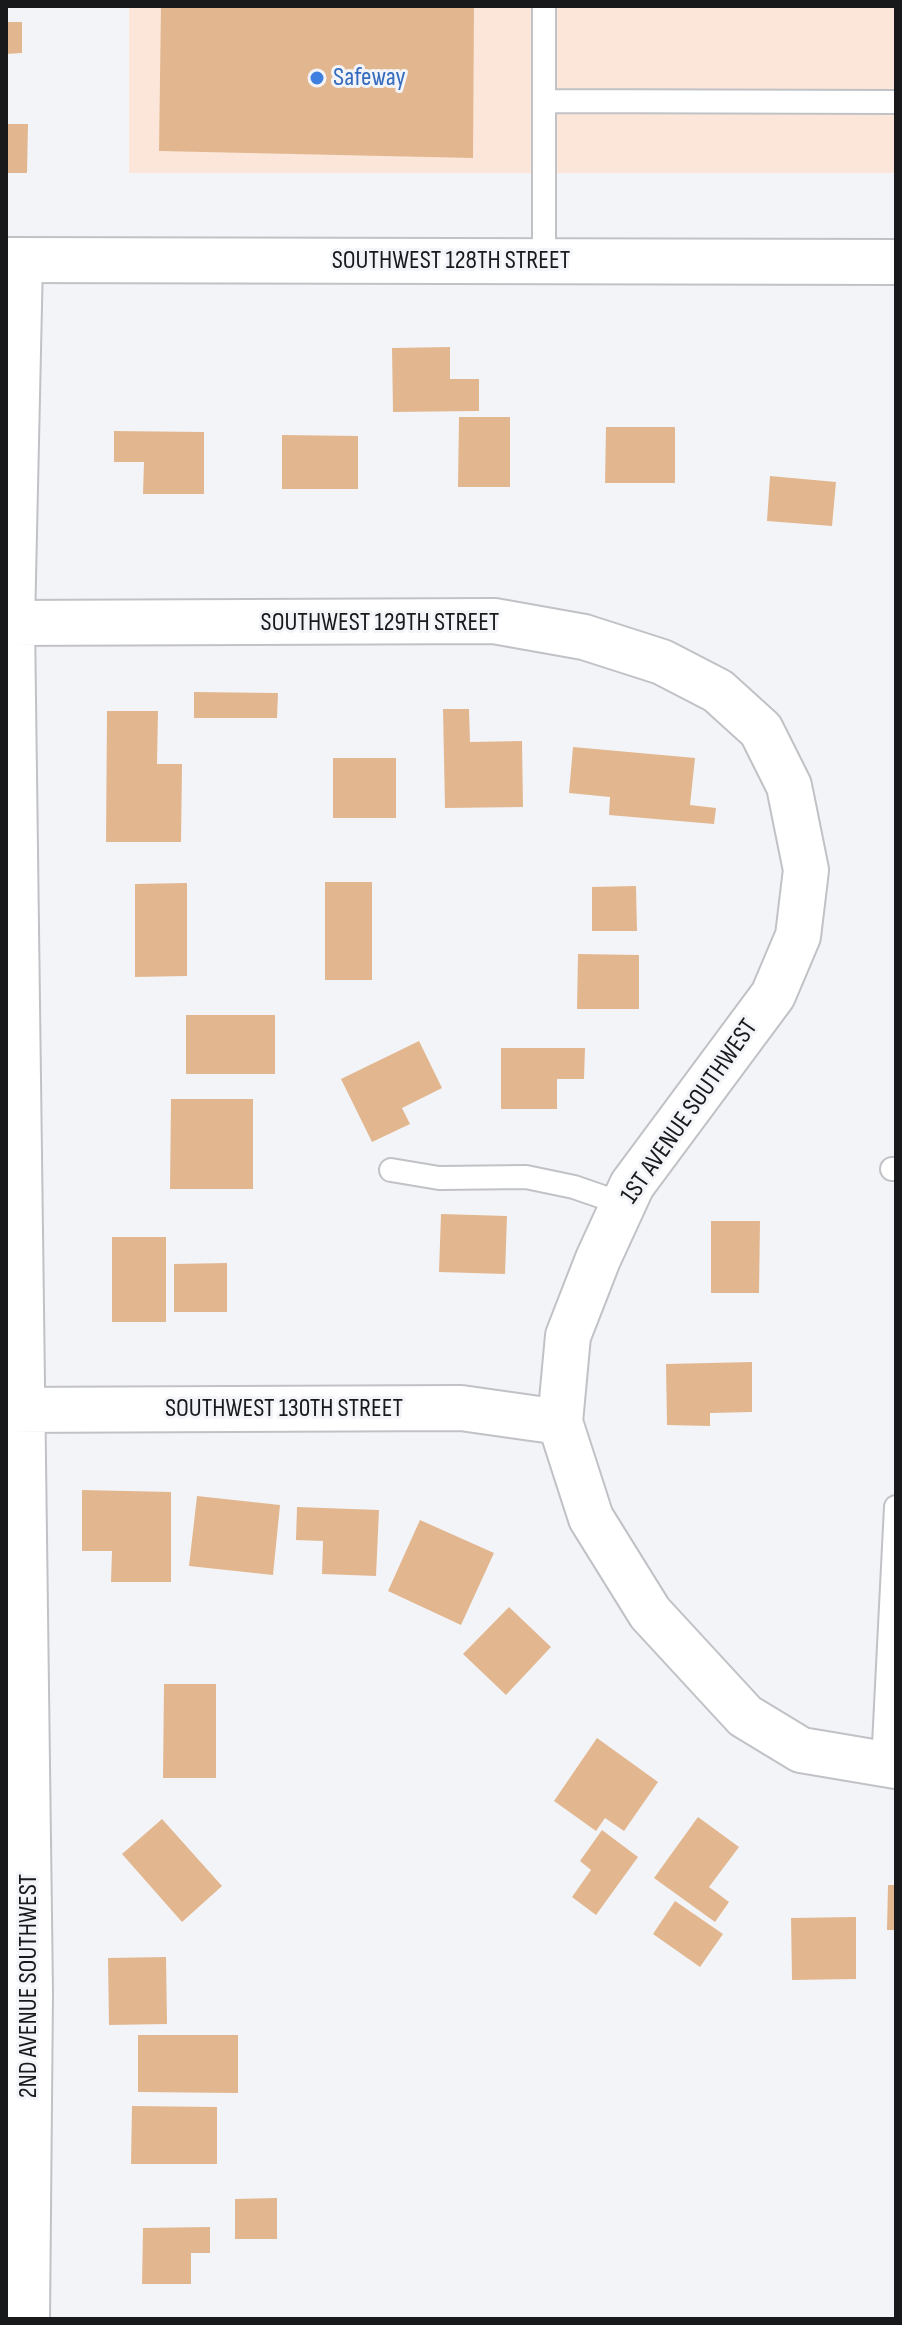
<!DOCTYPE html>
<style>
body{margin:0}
#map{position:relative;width:902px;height:2325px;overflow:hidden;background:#f3f4f8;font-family:"Sofia Sans Condensed",sans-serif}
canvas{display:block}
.frame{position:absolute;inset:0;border:8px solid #18191a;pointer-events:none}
</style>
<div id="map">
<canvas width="902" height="2325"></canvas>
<div class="frame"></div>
</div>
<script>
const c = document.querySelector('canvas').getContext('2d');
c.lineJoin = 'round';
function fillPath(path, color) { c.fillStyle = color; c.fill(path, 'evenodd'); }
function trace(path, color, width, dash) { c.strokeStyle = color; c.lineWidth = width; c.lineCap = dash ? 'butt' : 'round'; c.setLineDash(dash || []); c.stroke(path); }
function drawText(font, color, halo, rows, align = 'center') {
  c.font = font + ' "Sofia Sans Condensed",sans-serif'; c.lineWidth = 6; c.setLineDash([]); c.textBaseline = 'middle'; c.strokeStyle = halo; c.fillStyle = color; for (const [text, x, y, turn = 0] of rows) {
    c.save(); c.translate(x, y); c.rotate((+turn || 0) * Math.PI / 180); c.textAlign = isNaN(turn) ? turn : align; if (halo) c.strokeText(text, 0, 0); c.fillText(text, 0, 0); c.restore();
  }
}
const commercial = new Path2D(`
 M129,6H896V173H129Z`);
const building = new Path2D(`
 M161,6H474L473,158L159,151Z
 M6,22H22V53L6,54Z
 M6,124H28L27,173H6Z
 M450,347V379H479V411L393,412L392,348Z
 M459,417H510V487H458Z
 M606,427H675V483H605Z
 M114,431L204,432V494H143L144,462H114Z
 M282,435L358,436V489H282Z
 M770,476L836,482L832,526L767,521Z
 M194,692L278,693L277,718H194Z
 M443,709H469L470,742L522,741L523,807L445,808Z
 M107,711H158L157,764H182L181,842H106Z
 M573,747L695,758L690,805L716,808L714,824L609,815L610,797L569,793Z
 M333,758H396V818H333Z
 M325,882H372V980H325Z
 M187,883V976L135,977V884Z
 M636,886L637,931H592V887Z
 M578,954L639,955V1009H577Z
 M186,1015H275V1074H186Z
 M419,1041L442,1088L402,1108L410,1124L372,1142L341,1079Z
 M501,1048H585L584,1079H557V1109H501Z
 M171,1099H253V1189H170Z
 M441,1214L507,1216L505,1274L439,1272Z
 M711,1221H760L759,1293H711Z
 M112,1237H166V1322H112Z
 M227,1263V1312H174V1264Z
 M752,1362V1412L710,1413V1426L667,1425L666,1364Z
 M82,1490L171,1492V1582H111L112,1551H82Z
 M197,1496L280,1505L273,1575L189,1566Z
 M297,1507L379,1510L376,1576L322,1574L323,1541L296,1540Z
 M420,1520L494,1553L461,1625L388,1591Z
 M509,1607L551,1647L506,1695L463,1654Z
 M164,1684H216V1778H163Z
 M597,1738L658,1782L624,1831L605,1818L596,1831L554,1801Z
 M698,1817L739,1847L709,1887L729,1902L715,1922L654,1878Z
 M162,1819L222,1886L182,1922L122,1854Z
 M602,1830L638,1857L596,1915L572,1897L591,1870L580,1861Z
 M888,1885H896V1930H887Z
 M675,1901L723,1934L700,1967L653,1934Z
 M856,1917V1979L792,1980L791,1918Z
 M166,1957L167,2024L109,2025L108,1958Z
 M138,2035H238V2093L138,2092Z
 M132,2106L217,2107V2164H131Z
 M277,2198V2239H235V2199Z
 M210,2227V2253H191V2284H142L143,2228Z`);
const service = new Path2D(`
 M544,6V261
 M544,101L896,102
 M892,1169H896
 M391,1170L439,1178L526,1177L574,1187L623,1204
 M883,1765L896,1507`);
const minor = new Path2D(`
 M20,260L12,623L30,1992L27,2319
 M6,623L494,621L584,637L662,662L718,691L761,730L789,786L806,870L798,936L773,995L632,1185L598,1259L568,1336L560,1422L591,1518L650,1613L745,1716L801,1750L896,1766
 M6,1410L461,1408L560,1422`);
const secondary = new Path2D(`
 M6,260L896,262`);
const markers = [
 [317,78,8,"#3f7fe0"]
];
const shopNames = [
 ["Safeway",333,78]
];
const streetNames = [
 ["SOUTHWEST 128TH STREET",451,261],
 ["SOUTHWEST 129TH STREET",380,623],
 ["1ST AVENUE SOUTHWEST",690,1112,-55],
 ["SOUTHWEST 130TH STREET",284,1409],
 ["2ND AVENUE SOUTHWEST",29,1986,-90]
];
fillPath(commercial, '#fce6d9');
fillPath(building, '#e2b78f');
trace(service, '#c1c2c6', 26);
trace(minor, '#c1c2c6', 48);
trace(secondary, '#c1c2c6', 48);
trace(service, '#fff', 22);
trace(minor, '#fff', 44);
trace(secondary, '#fff', 44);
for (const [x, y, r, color] of markers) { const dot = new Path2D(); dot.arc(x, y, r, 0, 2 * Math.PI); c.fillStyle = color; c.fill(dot); trace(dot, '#f3f4f8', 3); }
drawText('26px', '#366cbe', '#f3f4f8', shopNames, 'left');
drawText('26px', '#18191a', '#f3f4f8', streetNames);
</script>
